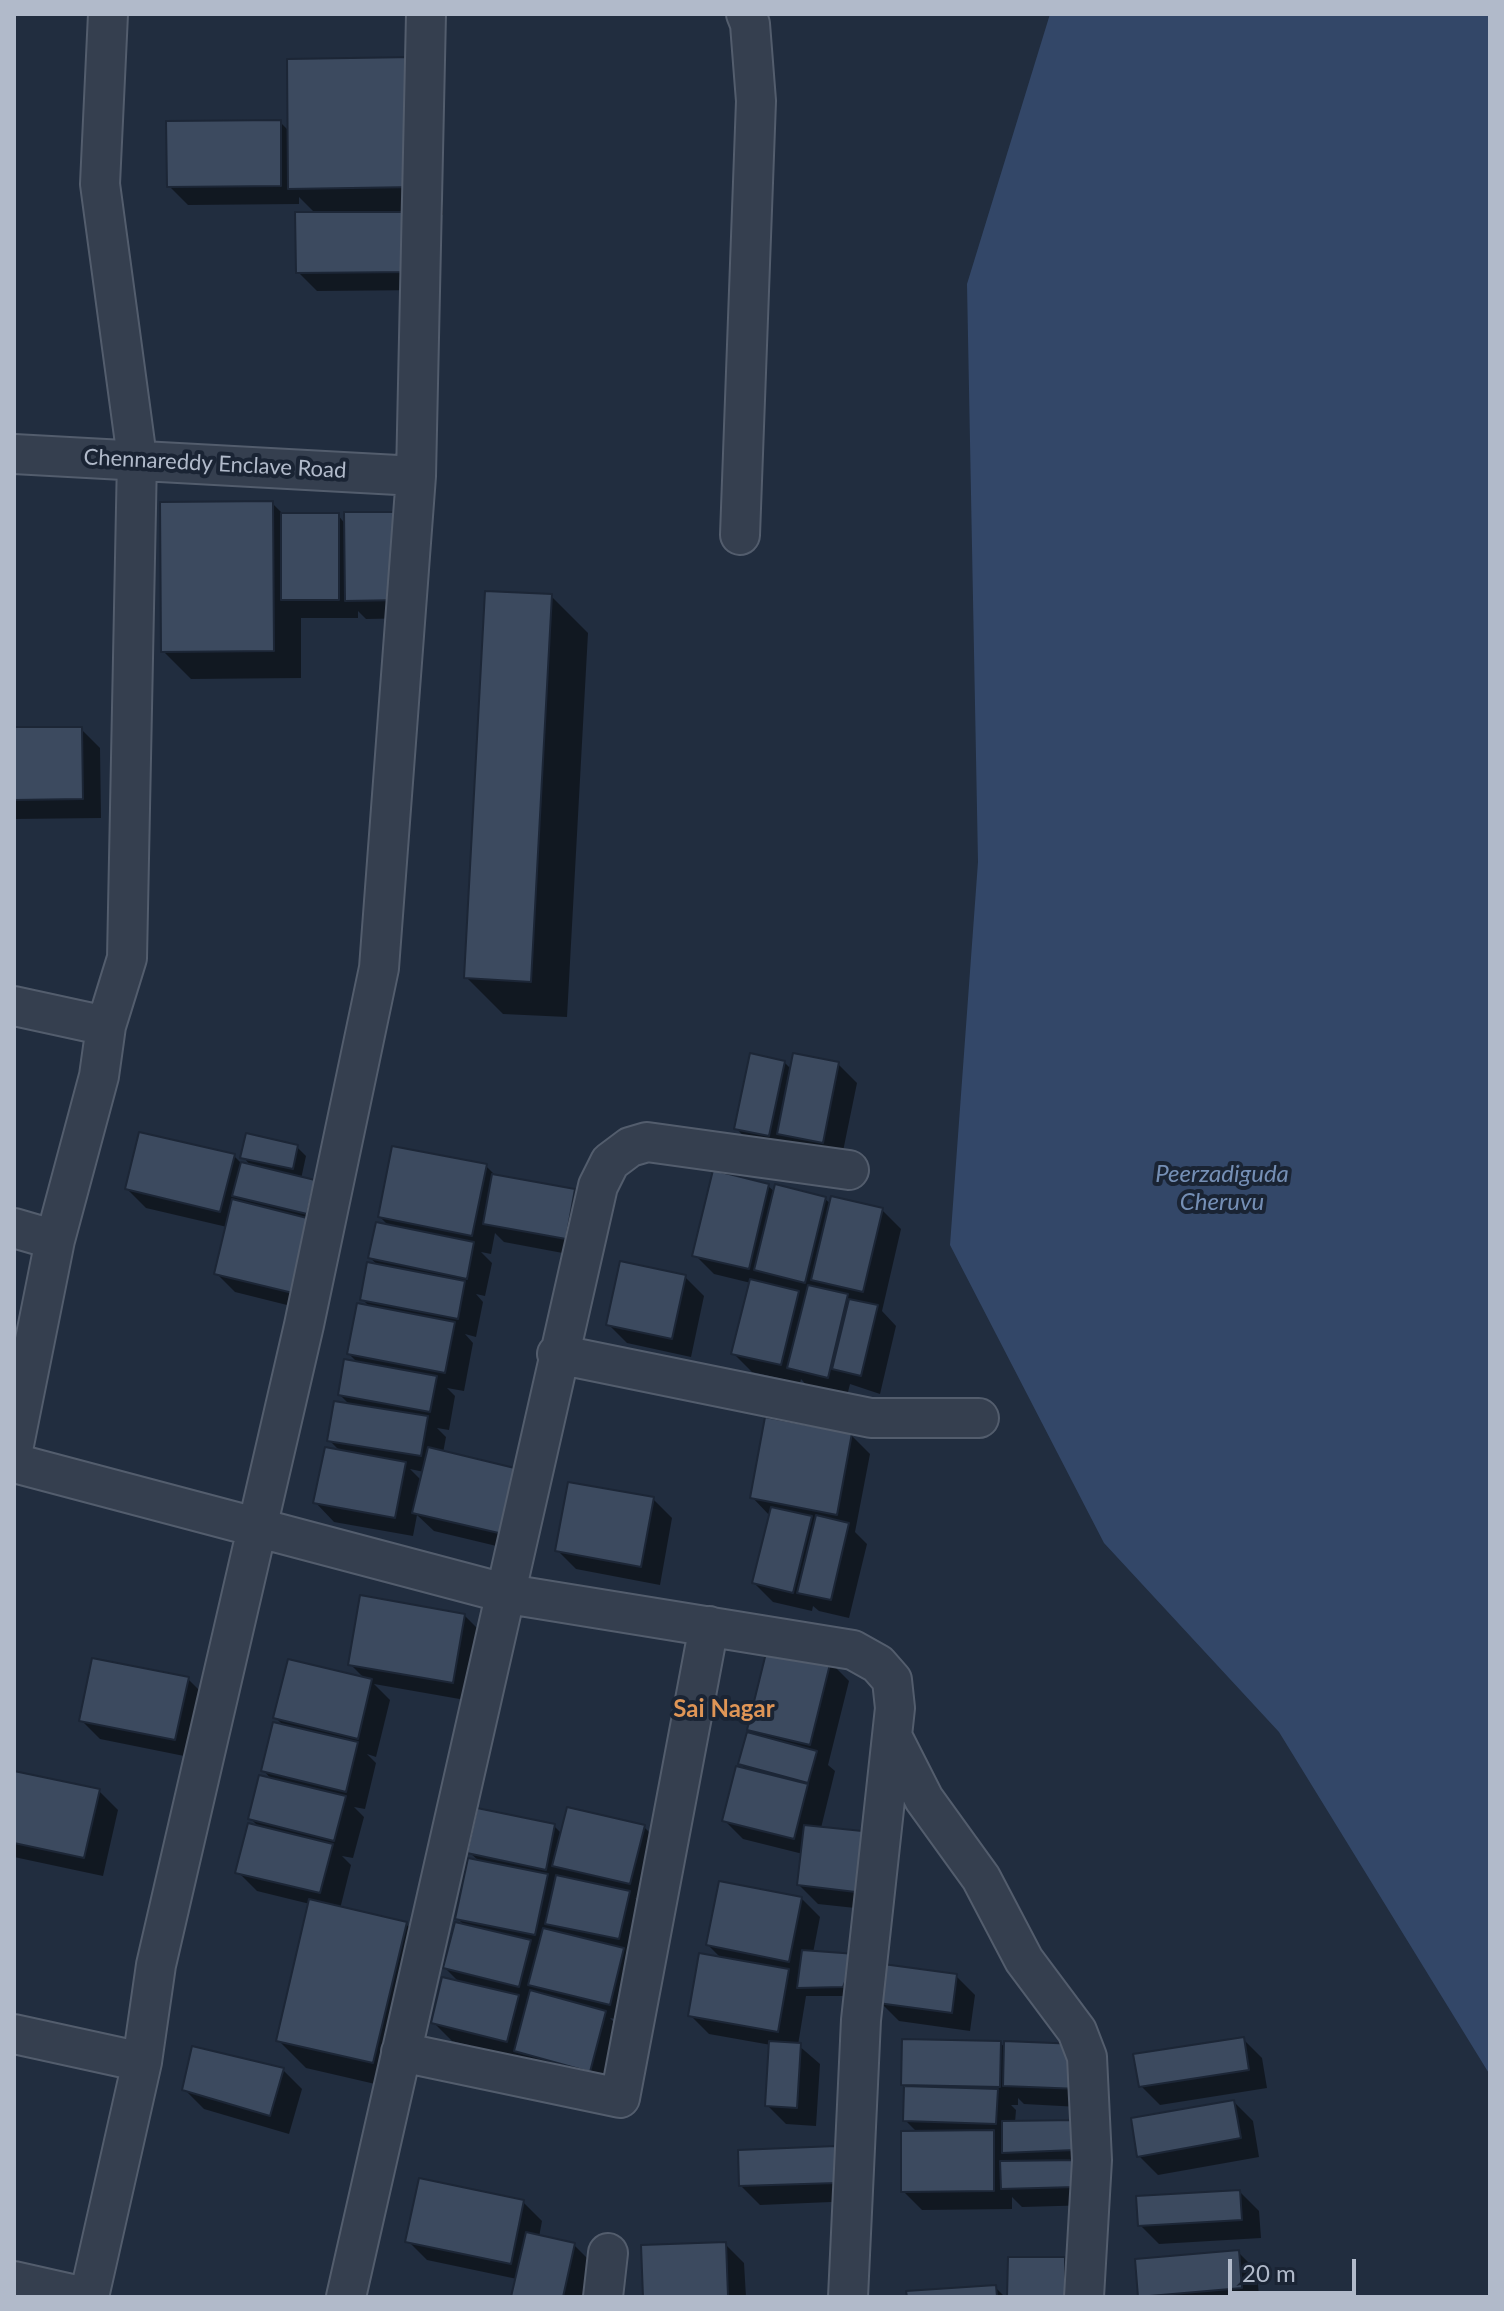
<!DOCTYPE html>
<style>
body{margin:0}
#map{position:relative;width:1504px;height:2311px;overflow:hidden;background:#212d3f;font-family:Lato,sans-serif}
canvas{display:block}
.frame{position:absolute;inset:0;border:16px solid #b1baca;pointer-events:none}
.scale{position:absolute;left:1228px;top:2259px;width:128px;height:36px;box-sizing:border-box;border:4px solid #b1baca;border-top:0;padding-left:10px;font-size:24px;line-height:28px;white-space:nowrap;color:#b1baca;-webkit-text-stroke:6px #1a2434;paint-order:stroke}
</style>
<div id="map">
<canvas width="1504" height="2311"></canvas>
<div class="frame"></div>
<div class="scale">20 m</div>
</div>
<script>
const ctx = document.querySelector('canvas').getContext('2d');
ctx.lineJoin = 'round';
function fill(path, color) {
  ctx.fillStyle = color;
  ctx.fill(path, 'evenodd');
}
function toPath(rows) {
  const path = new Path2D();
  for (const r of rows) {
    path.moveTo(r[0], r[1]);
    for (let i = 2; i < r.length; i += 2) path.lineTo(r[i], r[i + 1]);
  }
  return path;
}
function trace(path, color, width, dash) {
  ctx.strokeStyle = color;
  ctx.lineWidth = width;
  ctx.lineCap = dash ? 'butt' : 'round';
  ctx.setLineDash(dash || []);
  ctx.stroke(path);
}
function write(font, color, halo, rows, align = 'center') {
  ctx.font = font + ' Lato,sans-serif';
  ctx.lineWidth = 8;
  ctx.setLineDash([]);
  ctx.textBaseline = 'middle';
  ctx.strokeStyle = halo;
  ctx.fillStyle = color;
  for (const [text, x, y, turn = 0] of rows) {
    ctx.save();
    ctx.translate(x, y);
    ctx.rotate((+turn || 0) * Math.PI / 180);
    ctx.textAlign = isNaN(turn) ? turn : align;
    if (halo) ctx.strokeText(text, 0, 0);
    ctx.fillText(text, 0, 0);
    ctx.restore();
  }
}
const water = toPath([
 [1050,14,1490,14,1490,2075,1279,1732,1104,1543,950,1245,978,862,967,284]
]);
const shadow = toPath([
 [442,88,443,215,411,215,429,290,317,291,298,272,316,214,299,197,299,204,188,205,169,186,280,122,289,131],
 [272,503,284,515,338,515,420,618,366,619,358,611,358,618,301,618,301,678,191,679,163,651],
 [551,596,588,633,567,1017,503,1014,466,977],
 [14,729,81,729,100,748,101,818,14,819],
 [784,1062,792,1070,838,1064,857,1083,841,1161,755,1148,736,1128],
 [297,1147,306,1156,301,1179,314,1182,333,1201,315,1312,235,1292,216,1273,227,1227,146,1208,127,1189,234,1156,242,1164,252,1167,243,1157],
 [486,1166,497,1177,574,1191,593,1210,584,1257,504,1242,495,1233,491,1254,481,1252,492,1263,485,1296,476,1294,483,1302,476,1337,465,1334,473,1343,464,1391,447,1388,455,1396,449,1430,437,1428,446,1437,443,1453,530,1473,549,1492,534,1555,434,1531,417,1515,413,1536,334,1522,316,1503,341,1452,329,1440,350,1405,340,1395,359,1364,349,1354,370,1307,362,1299,380,1267,370,1258,390,1227,380,1217],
 [410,1469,424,1472,422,1481],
 [768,1186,775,1192,825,1199,831,1204,882,1210,901,1229,882,1311,896,1326,880,1394,850,1384,847,1396,808,1387,801,1379,800,1383,752,1372,733,1353,751,1283,714,1274,695,1255],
 [685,1277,704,1296,691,1357,627,1343,608,1324],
 [851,1435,870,1454,855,1532,867,1544,849,1618,819,1611,813,1606,812,1611,773,1602,754,1583,770,1516,752,1497],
 [653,1499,672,1518,660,1585,576,1569,557,1550],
 [464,1615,483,1634,471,1701,374,1684,390,1700,376,1757,367,1754,376,1763,365,1809,354,1807,364,1817,353,1858,342,1856,351,1865,340,1909,406,1924,434,1952,401,2090,306,2068,278,2040,310,1904,257,1891,238,1872,260,1828,251,1819,273,1781,263,1770,284,1726,275,1717,366,1680,350,1664],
 [830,1662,849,1681,828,1765,835,1771,821,1828,883,1911,818,1904,799,1885,803,1854,743,1839,724,1820,747,1771,740,1763,757,1737,749,1729],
 [188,1679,207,1698,194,1758,100,1739,81,1720],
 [14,1773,99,1791,118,1810,103,1876,14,1857],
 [554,1826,562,1834,644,1827,663,1846,649,1902,635,1898,648,1911,629,2022,610,2018,624,2032,608,2089,525,2060,452,2041,433,2022,461,1984,445,1968,465,1926,457,1918,480,1862,470,1853],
 [801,1898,820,1917,813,1953,856,1956,852,1996,806,1996,798,2045,820,2064,816,2126,786,2124,767,2105,771,2045,709,2034,690,2015,723,1960,708,1945],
 [956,1976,975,1995,970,2031,899,2021,880,2002],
 [1243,2039,1262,2058,1267,2088,1160,2105,1141,2086],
 [904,2041,1000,2043,1006,2048,1006,2043,1098,2108,1024,2104,1018,2098,1018,2105,1011,2105,1016,2110,1015,2123,1077,2122,1094,2205,1022,2207,1012,2197,1012,2209,922,2210,903,2191,918,2133,905,2120],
 [283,2070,302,2089,289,2134,204,2109,185,2090],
 [1234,2102,1253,2121,1259,2157,1158,2175,1139,2156],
 [835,2148,855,2201,760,2205,741,2186],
 [1240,2192,1259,2211,1261,2238,1159,2244,1140,2225],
 [523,2202,542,2221,539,2237,574,2245,593,2264,585,2297,513,2297,517,2279,427,2260,408,2241],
 [725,2244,744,2263,746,2297,645,2297,643,2247],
 [1238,2252,1257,2271,1259,2297,1140,2296],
 [1064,2259,1083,2278,1083,2297,1009,2297],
 [995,2287,1005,2297,909,2297]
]);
const building = toPath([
 [414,57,416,187,288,189,287,59,414,57],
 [281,120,281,186,167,187,166,121,281,120],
 [295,212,411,212,411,272,296,273,295,212],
 [273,501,274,651,161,652,160,502,273,501],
 [344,512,401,512,402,600,345,601,344,512],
 [281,513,339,513,339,600,281,600,281,513],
 [485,591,552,594,531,982,464,978,485,591],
 [14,727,82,727,83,799,14,800,14,727],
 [750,1053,785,1061,769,1136,734,1129,750,1053],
 [793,1053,839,1062,823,1143,777,1134,793,1053],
 [139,1132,235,1154,220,1212,125,1189,139,1132],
 [246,1133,298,1145,293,1169,240,1158,246,1133],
 [392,1146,487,1164,472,1236,378,1217,392,1146],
 [241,1162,315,1180,307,1214,232,1196,241,1162],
 [713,1170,769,1184,749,1269,692,1256,713,1170],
 [492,1174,575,1189,566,1239,483,1224,492,1174],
 [775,1184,826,1197,805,1283,754,1270,775,1184],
 [831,1196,883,1208,863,1292,811,1280,831,1196],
 [232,1199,315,1220,297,1294,214,1274,232,1199],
 [376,1222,474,1242,467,1279,368,1258,376,1222],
 [620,1261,686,1275,672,1339,606,1325,620,1261],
 [367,1262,465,1281,458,1319,360,1300,367,1262],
 [750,1279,799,1291,781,1365,731,1354,750,1279],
 [808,1285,848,1294,828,1378,787,1368,808,1285],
 [849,1299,878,1305,861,1376,832,1369,849,1299],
 [357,1303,455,1322,445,1373,347,1354,357,1303],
 [344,1359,437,1376,430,1412,338,1395,344,1359],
 [334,1401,428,1416,421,1456,327,1441,334,1401],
 [765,1417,852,1433,837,1515,750,1498,765,1417],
 [325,1447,406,1462,395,1518,313,1503,325,1447],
 [428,1447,531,1472,516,1537,412,1513,428,1447],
 [568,1482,654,1497,641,1567,555,1551,568,1482],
 [771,1507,812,1516,793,1593,752,1583,771,1507],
 [816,1515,849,1523,831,1600,797,1593,816,1515],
 [360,1595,465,1614,453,1683,348,1665,360,1595],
 [768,1645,831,1660,810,1745,747,1730,768,1645],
 [92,1658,189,1677,175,1740,79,1721,92,1658],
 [288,1659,372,1679,358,1739,273,1718,288,1659],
 [273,1722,358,1742,346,1792,261,1771,273,1722],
 [747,1732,817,1751,808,1783,738,1764,747,1732],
 [736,1766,808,1784,794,1839,722,1821,736,1766],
 [14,1771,100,1789,84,1858,14,1843,14,1771],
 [259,1775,346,1796,334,1841,248,1819,259,1775],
 [567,1807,645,1825,630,1884,552,1866,567,1807],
 [477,1808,555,1824,546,1870,467,1853,477,1808],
 [248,1823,333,1844,320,1893,235,1873,248,1823],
 [804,1825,872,1832,864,1893,797,1885,804,1825],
 [468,1858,548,1874,535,1935,455,1919,468,1858],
 [556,1875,630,1891,619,1939,545,1924,556,1875],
 [719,1881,802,1897,789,1962,706,1945,719,1881],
 [309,1899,407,1922,373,2063,276,2041,309,1899],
 [455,1922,531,1940,519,1987,443,1968,455,1922],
 [543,1928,624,1948,610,2005,528,1985,543,1928],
 [802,1950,856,1954,843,1987,797,1988,802,1950],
 [699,1953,789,1969,778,2032,688,2016,699,1953],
 [883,1964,957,1974,952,2013,878,2003,883,1964],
 [442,1977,519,1995,507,2042,431,2023,442,1977],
 [530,1990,606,2011,590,2072,514,2051,530,1990],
 [1244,2037,1249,2070,1139,2087,1133,2054,1244,2037],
 [902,2039,1001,2041,1000,2087,901,2085,902,2039],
 [769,2041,801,2043,797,2108,765,2106,769,2041],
 [1004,2041,1078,2044,1080,2089,1003,2086,1004,2041],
 [192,2046,284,2068,270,2116,182,2090,192,2046],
 [904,2086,998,2089,996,2124,903,2121,904,2086],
 [1234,2100,1241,2138,1137,2157,1131,2118,1234,2100],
 [1077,2120,1075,2150,1002,2153,1002,2121,1077,2120],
 [994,2130,994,2191,901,2192,901,2131,994,2130],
 [836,2146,837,2183,739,2186,738,2150,836,2146],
 [1079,2160,1076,2187,1001,2189,1000,2161,1079,2160],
 [419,2178,524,2200,511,2264,405,2242,419,2178],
 [1240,2190,1242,2220,1138,2226,1136,2196,1240,2190],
 [526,2232,575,2243,563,2297,511,2297,526,2232],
 [726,2242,728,2296,643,2297,641,2245,726,2242],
 [1239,2250,1242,2288,1138,2297,1135,2259,1239,2250],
 [1008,2257,1065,2257,1065,2297,1007,2297,1008,2257],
 [996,2285,997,2297,907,2297,906,2291,996,2285]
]);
const minor = toPath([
 [14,454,416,476],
 [740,535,756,101,750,24,746,14],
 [14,1006,106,1026,99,1076,55,1240,14,1445],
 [106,1026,127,958,137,458,100,184,108,14],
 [14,1228,55,1240],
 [557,1354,871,1418,979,1418],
 [14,1463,508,1594,853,1650,878,1664,892,1680,895,1708,861,2020,848,2297],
 [892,1736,924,1799,981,1878,1024,1960,1077,2031,1087,2057,1092,2160,1084,2297],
 [14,2034,142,2062],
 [401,2052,620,2098,709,1626],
 [14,2281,85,2297],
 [89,2297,142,2062,156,1965,304,1325,379,968,416,476,426,14],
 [346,2297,598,1186,610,1162,630,1147,647,1142,849,1170],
 [603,2297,608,2253]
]);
const streetNames = [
 ["Chennareddy Enclave Road",215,464,3]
];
const waterNames = [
 ["Peerzadiguda",1222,1174],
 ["Cheruvu",1222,1202]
];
const neighbourhoodNames = [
 ["Sai Nagar",724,1709]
];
fill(water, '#334768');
fill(shadow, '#0007');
fill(building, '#3c4a5f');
trace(building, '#1c2636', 2);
trace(minor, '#535d6d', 42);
trace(minor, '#353f4f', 38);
write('22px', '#b1baca', '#1a2434', streetNames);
write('italic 24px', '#758fb5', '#1a2434', waterNames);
write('bold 24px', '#df9556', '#1a2434', neighbourhoodNames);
</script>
